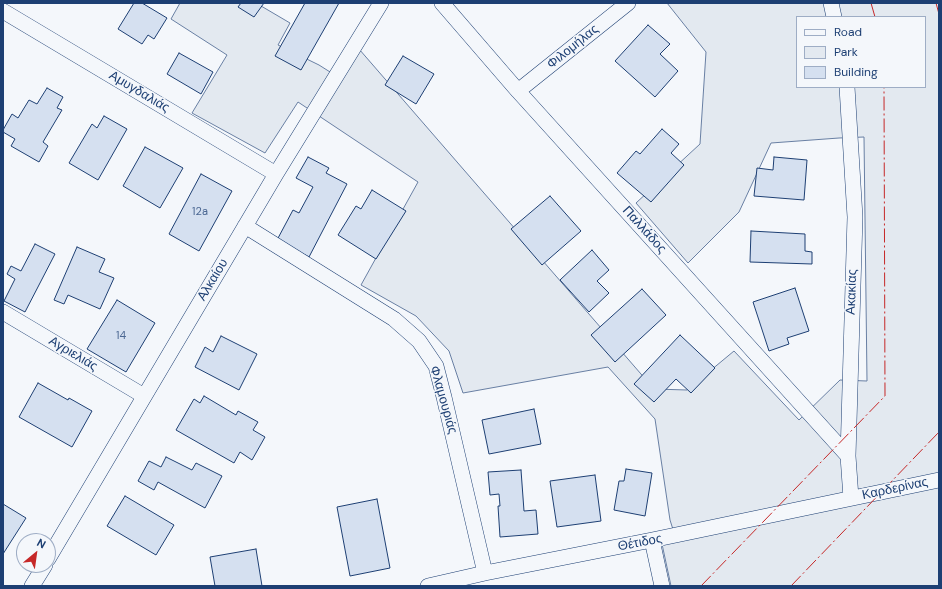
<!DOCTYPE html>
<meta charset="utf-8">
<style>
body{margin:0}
#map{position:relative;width:942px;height:589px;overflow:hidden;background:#f4f7fb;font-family:"DM Sans",sans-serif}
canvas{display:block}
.frame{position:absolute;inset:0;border:4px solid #1d3f73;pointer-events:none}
.legend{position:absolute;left:796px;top:16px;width:130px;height:72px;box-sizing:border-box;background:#f4f7fb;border:1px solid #9eadc5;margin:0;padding:5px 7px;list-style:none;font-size:12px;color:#1d3f73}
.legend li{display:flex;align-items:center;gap:8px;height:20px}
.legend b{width:20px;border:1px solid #9eadc5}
.north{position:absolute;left:16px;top:533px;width:40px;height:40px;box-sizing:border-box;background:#f4f7fb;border:1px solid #9eadc5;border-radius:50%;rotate:29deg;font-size:11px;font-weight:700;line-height:16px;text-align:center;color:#1d3f73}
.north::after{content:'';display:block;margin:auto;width:14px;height:18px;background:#c62828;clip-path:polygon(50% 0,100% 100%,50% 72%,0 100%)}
</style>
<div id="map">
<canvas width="942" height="589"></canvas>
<div class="frame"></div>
<ul class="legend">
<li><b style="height:5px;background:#f4f7fb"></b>Road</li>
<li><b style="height:11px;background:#e3e9f0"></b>Park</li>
<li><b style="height:11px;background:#d5e0f0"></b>Building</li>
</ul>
<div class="north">N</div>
</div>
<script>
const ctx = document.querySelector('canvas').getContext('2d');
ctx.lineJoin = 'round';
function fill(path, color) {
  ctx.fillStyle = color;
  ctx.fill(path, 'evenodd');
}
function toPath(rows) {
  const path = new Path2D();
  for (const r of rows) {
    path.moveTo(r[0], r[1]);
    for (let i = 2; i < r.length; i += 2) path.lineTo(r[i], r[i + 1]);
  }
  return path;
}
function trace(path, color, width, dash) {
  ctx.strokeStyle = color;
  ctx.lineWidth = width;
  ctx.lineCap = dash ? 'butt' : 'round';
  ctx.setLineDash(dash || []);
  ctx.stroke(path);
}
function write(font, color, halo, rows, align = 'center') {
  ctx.font = font + ' "DM Sans",sans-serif';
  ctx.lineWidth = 3;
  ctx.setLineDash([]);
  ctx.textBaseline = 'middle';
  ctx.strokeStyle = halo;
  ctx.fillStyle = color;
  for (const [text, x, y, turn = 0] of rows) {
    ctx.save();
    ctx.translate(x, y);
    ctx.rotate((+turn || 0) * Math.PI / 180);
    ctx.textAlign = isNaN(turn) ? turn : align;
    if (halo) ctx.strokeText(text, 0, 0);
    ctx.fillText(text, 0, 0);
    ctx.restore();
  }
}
const green = toPath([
 [180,3,256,3,290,23,278,45,319,65,338,77,359,49,654,389,687,390,734,351,799,420,840,380,867,381,864,137,839,138,771,143,739,212,688,263,636,203,700,144,706,52,667,3,939,3,939,586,671,586,662,544,676,539,670,520,655,419,608,367,463,393,449,351,416,316,361,285,418,182,298,102,265,153,192,113,227,55,171,19,180,3],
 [797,17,925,17,925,87,797,87,797,17]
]);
const building = toPath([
 [134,3,142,3,167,18,154,39,148,35,142,44,118,29,134,3],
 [241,3,264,3,254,17,238,7,241,3],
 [305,3,339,3,301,70,275,56,305,3],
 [648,25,670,44,660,54,678,71,655,97,615,61,648,25],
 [179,53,213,72,201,94,167,74,179,53],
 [403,56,434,74,416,104,385,85,403,56],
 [47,88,63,97,57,108,62,110,43,142,48,146,39,162,11,146,15,139,3,132,3,130,12,114,18,118,29,100,37,104,47,88],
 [104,116,127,129,98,180,69,163,92,124,97,128,104,116],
 [662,129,679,144,671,153,684,165,651,202,617,173,636,151,640,154,662,129],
 [145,147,183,168,160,208,123,186,145,147],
 [308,157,329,168,326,173,347,184,309,257,277,240,293,210,299,213,313,187,296,178,308,157],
 [774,157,807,160,804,200,754,196,757,168,773,170,774,157],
 [201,174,232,191,199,251,169,234,201,174],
 [372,190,406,211,376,259,338,235,356,206,361,209,372,190],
 [550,196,581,231,542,265,511,229,550,196],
 [751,231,805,234,805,251,812,252,812,264,750,262,751,231],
 [35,244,55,254,25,312,4,301,15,279,7,274,11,266,21,271,35,244],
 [77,247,105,259,99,272,114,278,100,309,68,295,64,304,54,300,77,247],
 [592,250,609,270,597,281,609,293,589,312,560,280,592,250],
 [795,288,809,331,787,338,789,344,769,351,753,302,795,288],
 [642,289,666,315,615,362,591,335,642,289],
 [117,300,155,323,126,372,87,349,117,300],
 [680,335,715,368,691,393,676,379,654,402,634,384,680,335],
 [221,336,257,354,239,390,195,367,205,347,213,352,221,336],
 [38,383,68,400,69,398,92,411,72,447,19,417,38,383],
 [204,396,236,415,238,411,258,422,253,430,265,437,252,460,240,452,234,463,176,430,194,399,200,403,204,396],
 [534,409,541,444,489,454,482,420,534,409],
 [166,457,192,470,196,463,222,476,205,508,158,482,154,490,138,481,149,461,161,467,166,457],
 [626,469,652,473,645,516,614,510,619,481,624,481,626,469],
 [521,470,524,511,536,510,538,534,500,537,498,506,500,506,499,494,490,495,488,472,521,470],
 [595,475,601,521,557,527,550,481,595,475],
 [125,496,174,525,156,555,107,526,125,496],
 [377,499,390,568,350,576,337,507,377,499],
 [3,504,26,518,3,554,3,504],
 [256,549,262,586,215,586,210,557,256,549]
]);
const street = toPath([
 [442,3,518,91,848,456],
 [831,3,834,17],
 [3,11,276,174],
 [847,87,855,217,848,456,851,498],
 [518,91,628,3],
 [245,226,394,319,419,341,436,366,444,397,485,573],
 [3,312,144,396],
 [652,540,662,586],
 [48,559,276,174,381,3],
 [32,586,45,565],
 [428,586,485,573,652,540,939,480]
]);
const power = toPath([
 [871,3,875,17],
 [936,3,939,14],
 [701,586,885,396,884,87],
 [791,586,939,432]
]);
const numberNames = [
 ["12a",200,212],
 ["14",121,336]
];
const streetNames = [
 ["Φιλομήλας",573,47,-39],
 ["Αμυγδαλιάς",139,92,31],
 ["Παλλάδος",644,230,48],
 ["Αλκαίου",213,280,-59],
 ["Ακακίας",852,292,-88],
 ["Αγριελιάς",73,354,31],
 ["Φλαμουριάς",443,400,74],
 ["Καρδερίνας",895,489,-12],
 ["Θέτιδος",640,543,-11]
];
fill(green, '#e3e9f0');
trace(green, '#687fa3', 1);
fill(building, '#d5e0f0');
trace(building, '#1d3f73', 1);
trace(street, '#1d3f73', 16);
trace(street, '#f4f7fb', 15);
trace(power, '#c62828', 1, [14, 3, 2, 3]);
write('11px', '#4b6792', null, numberNames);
write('13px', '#1d3f73', '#f4f7fb', streetNames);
</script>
